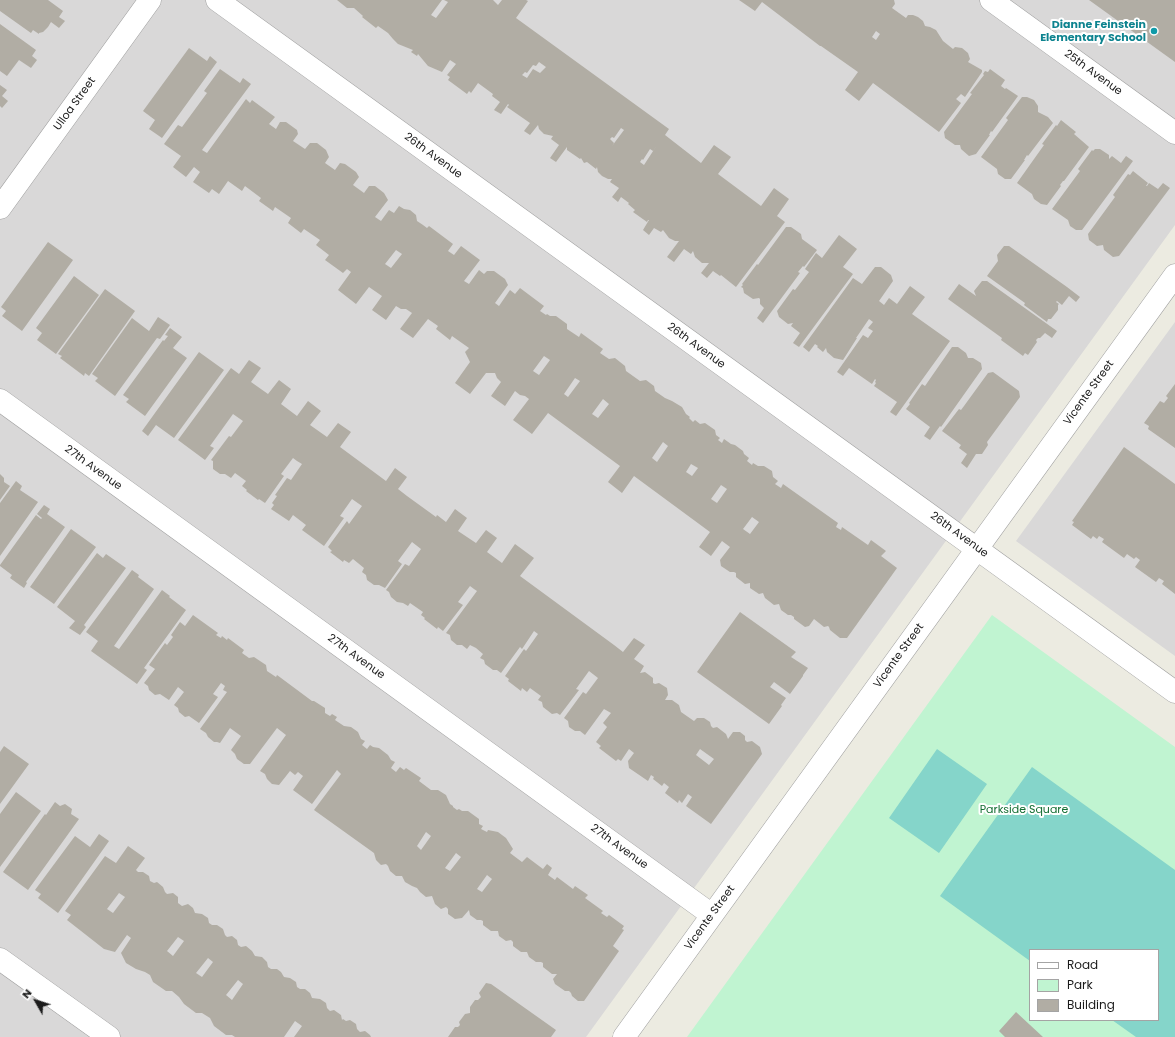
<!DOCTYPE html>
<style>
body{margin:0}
#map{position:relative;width:1175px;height:1037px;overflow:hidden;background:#ecebe1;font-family:Poppins,sans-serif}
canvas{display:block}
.legend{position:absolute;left:1029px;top:949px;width:130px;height:72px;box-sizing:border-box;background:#fff;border:1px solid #a4a4a4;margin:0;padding:5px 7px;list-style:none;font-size:12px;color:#1b1b1b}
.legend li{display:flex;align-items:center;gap:8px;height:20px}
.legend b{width:20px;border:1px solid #a4a4a4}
.north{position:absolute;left:16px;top:981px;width:40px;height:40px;-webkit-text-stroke:3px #fff;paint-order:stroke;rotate:309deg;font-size:11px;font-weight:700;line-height:16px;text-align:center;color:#1b1b1b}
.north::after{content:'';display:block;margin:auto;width:14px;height:18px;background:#1b1b1b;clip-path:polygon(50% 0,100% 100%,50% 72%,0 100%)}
</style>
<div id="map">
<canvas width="1175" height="1037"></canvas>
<ul class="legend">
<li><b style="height:5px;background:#fff"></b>Road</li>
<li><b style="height:11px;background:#c0f4d1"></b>Park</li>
<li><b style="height:11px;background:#b1ada4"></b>Building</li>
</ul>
<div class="north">N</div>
</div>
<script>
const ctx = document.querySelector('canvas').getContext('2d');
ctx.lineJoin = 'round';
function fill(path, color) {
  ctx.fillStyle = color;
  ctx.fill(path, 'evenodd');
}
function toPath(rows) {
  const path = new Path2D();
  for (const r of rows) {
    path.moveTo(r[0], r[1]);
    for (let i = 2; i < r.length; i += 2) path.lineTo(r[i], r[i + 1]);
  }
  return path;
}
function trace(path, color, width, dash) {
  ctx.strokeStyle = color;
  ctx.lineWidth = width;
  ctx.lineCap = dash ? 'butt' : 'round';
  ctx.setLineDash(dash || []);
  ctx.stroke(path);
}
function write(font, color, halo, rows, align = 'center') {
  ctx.font = font + ' Poppins,sans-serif';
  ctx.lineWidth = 4;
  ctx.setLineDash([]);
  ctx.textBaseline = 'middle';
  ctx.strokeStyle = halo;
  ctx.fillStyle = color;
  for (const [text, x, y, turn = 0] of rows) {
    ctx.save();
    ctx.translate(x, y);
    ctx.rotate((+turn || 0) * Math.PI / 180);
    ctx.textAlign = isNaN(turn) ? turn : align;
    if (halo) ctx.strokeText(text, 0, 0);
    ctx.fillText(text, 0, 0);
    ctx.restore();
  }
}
const residential = toPath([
 [0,0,1175,0,1175,225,586,1037,0,1037],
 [1175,322,1175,656,1016,541]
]);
const park = toPath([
 [992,615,1175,747,1175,1037,687,1037],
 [1030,950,1158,950,1158,1020,1030,1020]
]);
const pitch = toPath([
 [937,749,987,784,939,853,889,818],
 [1032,767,1175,870,1175,1037,1136,1037,1112,1020,1158,1020,1158,950,1030,950,1030,961,940,896]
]);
const building = toPath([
 [0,0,48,0,63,11,59,17,65,21,59,28,51,22,48,27,43,32,39,33,39,34,33,30,31,33,0,11],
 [337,0,442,0,431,15,436,18,448,2,444,0,493,0,498,5,502,0,526,0,528,1,516,18,669,129,665,135,701,163,714,145,731,157,718,174,761,206,774,188,789,199,777,216,785,222,736,287,721,275,720,276,713,271,707,278,701,273,709,263,702,263,695,257,693,251,691,254,684,249,674,262,667,257,679,241,675,241,669,238,663,230,661,232,654,228,649,235,643,230,649,220,648,220,647,222,633,212,635,210,628,204,629,203,621,197,618,202,612,197,619,188,610,182,612,179,608,179,602,176,598,172,597,167,596,169,587,162,584,163,581,158,580,159,567,150,567,147,556,162,550,158,559,145,551,139,553,136,544,134,539,129,538,125,530,135,524,131,530,123,507,107,509,105,508,104,501,114,494,110,500,102,492,96,493,94,478,83,471,93,469,91,467,94,448,80,450,77,447,75,456,64,450,60,442,72,428,66,418,54,417,56,411,52,413,50,398,44,393,39,388,33,378,26,376,28,362,17,363,16,354,8,347,8],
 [539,62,546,67,540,73,533,69,527,78,522,75,525,72,527,73,533,65,536,66],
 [621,128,624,130,612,146,614,143,610,139,612,137,614,138],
 [657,145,644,165,640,162,642,159,643,160,650,149,653,151],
 [739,0,894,0,895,4,892,8,906,18,908,15,913,15,918,17,923,21,925,26,930,27,936,30,943,41,953,49,955,47,962,48,968,53,970,59,968,62,982,70,982,72,965,97,961,94,956,99,961,103,939,132,873,83,859,101,845,90,858,72,821,46,820,46,762,2,755,11],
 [876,31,880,34,876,40,872,37],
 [1089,0,1175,0,1175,62],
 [0,24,36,50,32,56,37,60,31,68,19,60,7,76,0,71],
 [189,48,207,61,210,56,217,62,162,138,149,129,155,120,143,111],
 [220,69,240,83,243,78,251,84,202,150,207,153,246,99,250,103,252,100,275,117,269,124,276,129,280,122,286,122,297,130,298,134,293,141,305,149,310,143,317,143,326,150,329,157,325,163,335,170,340,163,345,164,356,172,359,177,353,185,364,193,369,186,375,186,384,193,388,200,375,217,381,221,389,210,394,213,399,206,404,209,410,210,416,215,417,221,423,225,427,228,429,226,453,244,448,251,454,255,461,246,480,260,464,281,469,284,479,270,484,274,487,271,494,271,505,279,508,285,495,303,499,306,510,290,515,294,520,288,544,306,540,311,546,315,547,314,550,316,556,316,567,324,567,329,579,337,581,333,603,349,600,353,609,359,615,358,625,366,626,371,640,381,646,380,654,386,655,391,665,398,672,401,682,407,686,414,690,417,689,418,693,422,695,420,700,424,705,423,715,430,716,435,720,438,718,440,722,443,724,439,731,444,735,445,743,451,744,454,749,458,747,461,752,465,753,463,758,466,764,466,772,471,773,477,778,481,775,484,781,488,783,484,838,523,836,527,841,530,842,527,868,545,871,540,886,551,881,556,897,568,847,638,840,638,830,630,829,627,828,626,824,627,814,619,809,626,805,627,794,619,794,617,791,615,788,615,781,610,779,604,774,605,765,598,763,593,759,594,750,588,750,583,745,584,736,577,736,573,734,572,730,572,721,566,720,560,730,547,722,541,711,556,699,547,710,532,634,476,622,493,608,482,620,466,548,413,532,434,513,420,529,399,525,396,520,395,515,391,505,406,491,396,501,382,497,378,495,373,486,373,470,394,455,383,470,362,465,352,469,348,452,336,450,340,436,329,438,326,428,319,413,338,400,329,412,313,406,309,401,309,396,306,386,320,372,310,382,296,369,287,356,304,338,290,351,272,347,269,343,273,325,260,329,255,316,245,320,240,304,229,301,233,288,223,291,218,275,207,273,211,259,201,261,198,245,186,242,191,228,181,219,194,212,189,209,193,193,182,200,172,194,167,186,177,173,167,181,156,164,144,178,125,182,127,207,93,204,91],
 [396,250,402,254,391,268,385,264],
 [544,356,550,360,539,375,533,371],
 [575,378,580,381,568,397,564,394],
 [603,399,609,404,598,418,592,414],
 [663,442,668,446,657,462,652,458],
 [691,464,698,468,692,476,686,472],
 [721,485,727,489,717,503,711,499],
 [752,517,759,522,750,534,743,529],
 [990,69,1005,80,1001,86,1005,89,1006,88,1018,96,992,132,991,131,989,135,990,135,976,154,969,156,961,149,960,145,955,145,945,138,944,132,972,94,970,93,984,75,983,74,985,71,988,72],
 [0,85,7,90,2,96,8,101,2,108,0,106],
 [1022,97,1027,97,1034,100,1038,106,1038,112,1048,117,1053,123,1028,156,1027,155,1024,160,1025,160,1011,179,1005,179,998,174,997,169,981,157,1008,120,1006,118],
 [1061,120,1076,132,1074,134,1089,147,1064,181,1063,181,1060,185,1061,186,1047,205,1041,204,1034,199,1032,194,1017,183,1044,145,1042,144,1056,125,1057,126],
 [1095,149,1100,149,1109,155,1109,159,1112,156,1121,163,1126,156,1133,161,1082,230,1076,230,1070,226,1068,220,1052,209,1080,171,1078,169,1092,150,1093,151],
 [1133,171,1148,183,1146,186,1147,186,1149,183,1158,189,1163,183,1170,188,1119,256,1113,257,1104,250,1103,245,1097,246,1089,240,1088,234,1115,197,1113,195,1128,174,1130,175],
 [786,227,791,227,801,234,802,239,817,250,804,267,803,266,798,272,800,273,763,323,757,318,764,308,760,304,760,299,759,298,753,299,744,293,743,288,741,287,743,285,742,284,757,264,758,265],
 [839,235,857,249,843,267,853,274,799,347,793,343,800,333,791,326,793,323,788,324,779,317,777,311,793,289,795,290,809,272,805,269,816,253,822,258],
 [48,242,73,260,22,331,2,316,6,311,1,307],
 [1004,246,1009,246,1067,287,1080,297,1076,302,1069,296,1062,305,1057,301,1056,302,1059,304,1058,305,1058,310,1051,319,1048,319,1047,322,1024,305,1025,303,987,276,998,261,997,255],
 [875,267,881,267,891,275,893,281,879,301,884,305,889,298,897,304,910,286,925,297,912,314,950,341,896,416,890,412,897,402,874,386,876,383,875,382,876,380,875,379,872,384,849,368,843,376,837,372,863,335,868,338,873,331,868,328,873,322,869,319,856,338,857,338,843,360,834,358,827,352,826,348,823,352,817,347,818,346,815,344,809,352,803,347,853,278,862,284],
 [74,276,99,295,56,354,37,340,42,333,36,328],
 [982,281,987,281,1057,331,1052,338,1045,333,1040,338,1038,338,1036,340,1037,342,1028,355,1025,353,1023,356,1001,340,1002,338,948,299,959,284,976,296,974,291],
 [105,289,135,311,89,376,85,373,84,376,60,358,62,356,58,354],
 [158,317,170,325,160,339,157,338,115,396,95,381,98,378,92,374,132,318,149,331],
 [170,328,182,337,173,348,187,358,145,416,126,402,129,399,123,395,163,340,164,341,168,336,165,335],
 [952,347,958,347,966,353,968,358,973,358,981,363,982,369,941,427,940,426,930,440,924,436,930,427,906,409,910,404,909,403,922,384,925,386],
 [199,352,224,370,174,438,156,425,148,436,142,431],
 [249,360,261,368,251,382,268,394,279,380,291,389,281,404,297,416,308,401,321,411,310,425,327,437,338,423,351,432,340,447,386,481,395,468,407,477,398,489,407,496,436,517,437,515,446,522,455,509,467,518,458,531,476,543,486,530,497,538,487,552,502,563,515,544,534,558,520,576,614,645,623,652,634,638,645,645,634,659,644,666,640,673,645,672,653,678,653,683,655,684,659,683,667,688,668,695,665,700,672,700,679,705,681,712,694,721,697,718,704,718,710,722,711,726,713,728,717,727,726,734,728,739,733,732,740,732,745,736,745,740,747,742,752,741,760,747,762,754,711,824,686,806,692,797,688,794,682,803,679,800,678,803,665,793,669,787,664,783,662,786,653,779,654,777,651,775,648,781,629,768,628,761,634,753,629,749,621,761,618,759,616,761,599,748,601,746,596,742,607,727,603,723,611,713,604,709,585,735,580,731,575,731,569,727,568,721,564,718,583,692,586,694,598,678,589,671,576,689,579,690,560,715,557,713,552,714,543,707,542,702,538,700,541,696,530,688,527,692,522,688,521,691,508,681,509,679,505,676,524,649,526,651,538,634,534,631,522,649,520,647,501,673,497,670,493,670,485,664,484,660,480,658,483,654,476,648,470,645,467,649,462,645,457,645,451,640,450,635,446,633,477,591,474,589,470,586,458,602,463,605,443,631,438,627,437,629,424,619,425,618,421,615,423,612,410,603,408,606,403,603,397,602,391,597,389,592,386,590,405,564,409,566,421,549,412,542,398,561,402,564,385,588,379,585,374,585,367,580,366,575,362,572,364,568,353,559,349,563,344,560,343,562,330,552,332,551,328,547,347,521,349,524,362,506,352,499,340,516,344,518,324,546,302,530,306,525,293,515,289,521,271,509,274,505,272,503,277,496,275,495,287,478,291,480,302,464,297,461,293,458,281,474,284,476,265,503,259,499,258,500,246,491,247,490,242,486,246,481,235,473,231,478,225,474,220,474,213,469,213,461,211,460,229,436,231,437,243,421,233,414,210,446,214,448,205,460,178,440,231,368,239,374],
 [700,749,714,759,709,765,696,755],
 [993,372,1019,391,1020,397,987,442,988,445,982,454,976,454,967,468,961,463,967,454,959,448,961,445,942,431,959,409,961,410,964,406,988,373],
 [1175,384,1175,448,1148,429,1149,426,1144,423,1160,401,1164,403,1168,398,1166,396],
 [1124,447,1175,484,1175,594,1162,584,1164,581,1159,578,1156,582,1135,567,1140,560,1136,557,1134,559,1127,554,1124,558,1102,542,1104,539,1099,536,1097,539,1093,536,1091,539,1072,525,1074,522,1072,521],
 [0,474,4,478,4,482,10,486,0,500],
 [16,481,22,486,20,490,38,502,0,556,0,503],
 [44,505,50,509,47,514,65,527,26,582,27,583,24,588,10,578,12,575,0,566,0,565,36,515,41,519,42,518,37,514],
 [71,529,96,547,54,604,30,587],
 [97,553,103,558,106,554,126,568,84,625,86,627,80,635,69,628,75,621,57,607],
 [132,570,139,575,138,577,154,589,114,646,119,649,162,590,170,596,169,597,186,610,144,668,147,670,137,684,91,651,98,641,86,632],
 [740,612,796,652,791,657,808,668,803,675,803,676,790,694,774,682,770,687,786,698,781,705,782,706,769,724,697,672],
 [193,615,218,633,216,635,221,638,222,636,227,640,228,638,244,650,242,653,249,658,254,657,266,665,267,671,276,677,277,675,312,701,314,701,325,708,325,713,330,716,332,714,337,717,335,720,344,726,351,727,358,732,361,739,365,741,362,745,367,749,370,745,373,747,379,748,388,755,391,760,395,762,391,768,396,772,400,767,404,770,406,768,421,778,419,781,431,790,438,790,446,795,450,804,453,806,453,807,457,810,459,809,462,811,468,811,479,819,479,824,483,826,481,829,487,832,488,830,498,832,506,838,513,849,510,853,522,862,527,857,543,869,547,864,552,868,548,875,555,880,557,877,573,889,575,886,588,895,585,898,603,911,601,913,607,917,609,915,624,926,622,929,624,930,613,946,619,951,584,1001,578,1001,572,996,571,993,569,991,565,991,555,984,553,979,557,974,552,974,543,967,543,963,541,962,536,962,529,957,527,952,521,952,513,946,513,942,511,940,506,941,499,936,498,931,491,931,483,925,483,921,481,920,477,920,470,915,469,910,462,918,455,919,448,914,448,909,446,907,441,909,435,904,432,896,426,897,420,892,417,888,412,886,405,882,402,876,396,876,390,871,388,866,386,864,381,865,376,860,374,853,314,810,341,774,337,770,312,804,293,790,303,776,298,772,295,775,290,771,279,785,272,784,267,779,265,774,260,771,286,735,277,728,250,764,244,764,237,759,235,754,231,750,241,736,230,728,220,743,217,742,214,742,208,737,206,733,200,729,227,692,223,690,225,686,221,683,213,694,218,697,199,723,189,716,185,717,179,712,178,708,174,705,184,692,178,687,169,700,160,694,155,695,149,690,148,686,144,683,155,669,149,665,165,643,167,645,173,637,171,635,180,622,185,626],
 [426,832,431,836,421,850,417,846],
 [456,853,461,857,450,871,445,868],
 [487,875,492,879,482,892,477,889],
 [4,746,29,764,0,804,0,752],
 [16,792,41,811,0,867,0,814],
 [55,802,60,806,65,804,72,809,71,814,79,819,28,890,3,872,45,814,46,815],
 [99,834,109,841,58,913,38,898,41,894,35,890,75,836,90,847],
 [128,846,145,858,136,870,138,872,143,872,149,876,150,881,154,883,157,882,163,887,165,892,167,894,173,893,178,897,178,903,182,906,188,904,193,908,195,913,202,914,208,918,209,923,212,925,217,925,223,929,225,935,227,937,232,936,237,940,238,945,241,947,246,946,252,951,255,956,262,957,267,962,268,967,271,969,277,969,281,972,284,977,290,978,296,982,297,987,300,989,305,989,310,993,312,998,320,999,326,1003,327,1008,330,1011,334,1010,341,1015,342,1020,343,1019,346,1021,350,1020,356,1024,357,1029,360,1032,365,1031,370,1035,371,1037,294,1037,302,1026,295,1021,284,1037,235,1037,232,1035,226,1035,214,1026,210,1018,202,1013,196,1013,184,1004,179,997,172,991,166,991,153,982,150,975,145,972,136,969,126,963,121,953,131,938,127,935,115,952,104,949,67,920,71,915,65,911,105,856,116,863],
 [119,893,125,897,113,913,107,909],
 [178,937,184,941,173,956,167,951],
 [208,958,213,962,202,977,196,973],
 [238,980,243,984,232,1000,226,995],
 [486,983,491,984,556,1030,551,1037,448,1037,455,1027,458,1027,460,1025,459,1022,465,1014,470,1013,470,1007,475,1000,478,1000,481,997,479,993],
 [1016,1012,1043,1037,1005,1037,999,1031]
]);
const minor = toPath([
 [217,0,1175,692],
 [991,0,1175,133],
 [0,208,150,0],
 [0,400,712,915],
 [0,959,109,1037],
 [624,1037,1175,275]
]);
const markers = [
 [1154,31,4,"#0f9aa8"]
];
const cultureNames = [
 ["Dianne Feinstein",1146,25],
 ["Elementary School",1146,38]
];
const streetNames = [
 ["25th Avenue",1093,73,36],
 ["Ulloa Street",75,104,-54],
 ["26th Avenue",433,156,36],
 ["26th Avenue",696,346,36],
 ["Vicente Street",1089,393,-54],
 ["27th Avenue",93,468,36],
 ["26th Avenue",959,535,36],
 ["Vicente Street",899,656,-54],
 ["27th Avenue",356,657,36],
 ["27th Avenue",619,847,36],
 ["Vicente Street",710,918,-54]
];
const parkNames = [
 ["Parkside Square",1024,810]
];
fill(residential, '#d9d8d8');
fill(park, '#c0f4d1');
fill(pitch, '#85d5ca');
fill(building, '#b1ada4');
trace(minor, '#9f9f9f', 23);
trace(minor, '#fff', 22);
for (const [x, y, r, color] of markers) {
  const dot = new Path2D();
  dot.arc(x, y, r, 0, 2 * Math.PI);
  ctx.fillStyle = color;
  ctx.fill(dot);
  trace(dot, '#fff', 1.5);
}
write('bold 11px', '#0d838f', '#fff', cultureNames, 'right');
write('11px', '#1b1b1b', '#fff', streetNames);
write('11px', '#146e32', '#fff', parkNames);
</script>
